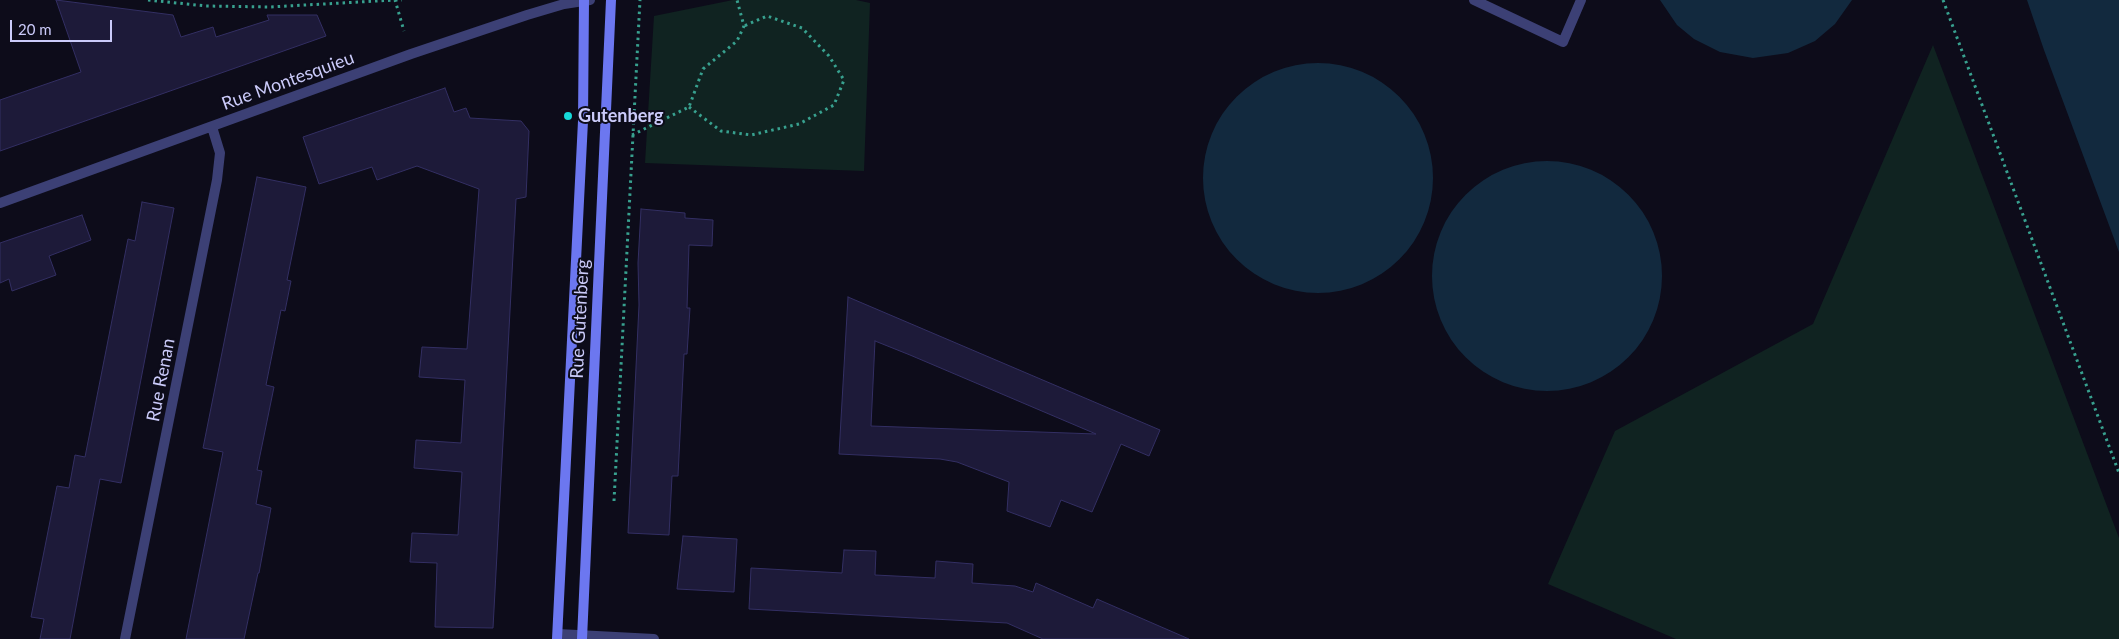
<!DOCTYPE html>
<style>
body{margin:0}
#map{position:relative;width:2119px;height:639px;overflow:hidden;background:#0d0c1a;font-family:Lato,sans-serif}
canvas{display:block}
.scale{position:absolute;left:10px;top:20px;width:102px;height:22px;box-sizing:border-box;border:2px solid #cbcbfa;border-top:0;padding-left:6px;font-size:15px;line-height:18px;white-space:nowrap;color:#cbcbfa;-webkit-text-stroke:4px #0d0c1a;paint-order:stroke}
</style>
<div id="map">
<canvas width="2119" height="639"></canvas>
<div class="scale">20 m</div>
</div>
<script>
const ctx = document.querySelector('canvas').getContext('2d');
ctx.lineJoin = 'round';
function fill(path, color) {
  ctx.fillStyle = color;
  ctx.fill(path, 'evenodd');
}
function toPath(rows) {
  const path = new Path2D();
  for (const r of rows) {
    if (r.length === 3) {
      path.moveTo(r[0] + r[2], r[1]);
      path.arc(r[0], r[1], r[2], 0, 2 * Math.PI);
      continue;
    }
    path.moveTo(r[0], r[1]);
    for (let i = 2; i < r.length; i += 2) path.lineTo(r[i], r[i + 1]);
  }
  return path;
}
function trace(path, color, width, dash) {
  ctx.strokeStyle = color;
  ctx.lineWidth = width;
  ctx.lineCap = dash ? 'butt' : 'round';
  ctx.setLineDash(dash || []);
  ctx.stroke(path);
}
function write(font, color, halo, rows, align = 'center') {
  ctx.font = font + ' Lato,sans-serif';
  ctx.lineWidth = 4;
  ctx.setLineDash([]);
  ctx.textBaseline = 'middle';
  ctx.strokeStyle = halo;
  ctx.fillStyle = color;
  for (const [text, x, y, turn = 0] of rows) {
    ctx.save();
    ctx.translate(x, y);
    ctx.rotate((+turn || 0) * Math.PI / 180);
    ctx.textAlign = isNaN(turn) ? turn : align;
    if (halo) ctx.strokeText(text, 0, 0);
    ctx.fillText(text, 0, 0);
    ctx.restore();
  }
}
const green = toPath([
 [733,0,856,0,870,3,864,171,645,163,654,16],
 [1933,45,2119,538,2119,639,1676,639,1548,584,1615,431,1813,324]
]);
const water = toPath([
 [1660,0,1852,0,1835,24,1815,41,1788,53,1753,58,1720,52,1694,39,1677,25],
 [2027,0,2119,0,2119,252,2044,50],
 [1318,178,115],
 [1547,276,115]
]);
const building = toPath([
 [56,0,173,15,181,37,213,27,216,37,269,20,267,15,317,15,326,36,0,151,0,100,81,72,56,0],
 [445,88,454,112,466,108,470,118,521,121,529,131,526,197,516,199,493,628,435,627,437,563,410,562,412,533,458,535,462,472,414,468,416,440,461,443,465,380,419,377,422,347,467,349,479,189,417,166,377,180,372,167,319,184,303,137,445,88],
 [257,177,306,187,287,280,291,281,285,311,281,310,266,385,274,387,257,470,262,471,256,504,271,508,259,573,258,573,244,639,186,639,223,452,203,448,257,177],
 [142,202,174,208,121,483,100,479,70,639,40,639,44,619,31,617,57,486,69,488,75,455,85,457,128,239,135,241,142,202],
 [641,209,685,213,685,218,713,220,712,246,689,245,687,308,690,308,687,354,684,354,678,476,672,476,669,535,628,533,639,305,638,263,641,209],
 [82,215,91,240,49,256,56,275,12,291,9,279,0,283,0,243,82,215],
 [848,297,1160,430,1149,456,1121,444,1092,512,1061,500,1050,527,1007,511,1009,482,957,462,940,459,839,454,848,297],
 [875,341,910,355,1096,434,871,426,875,341],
 [683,536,737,539,734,592,677,589,683,536],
 [844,550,876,551,875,575,935,578,936,561,973,564,972,583,1015,586,1033,592,1036,583,1093,608,1097,599,1189,639,1043,639,1007,623,749,609,751,568,842,573,844,550]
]);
const path = toPath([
 [148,0,206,6,270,7,395,0,404,31],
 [395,0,402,0],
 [1943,0,2119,473],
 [689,107,721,131,751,135,799,124,834,105,844,80,829,56,802,28,767,16,744,26],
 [632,135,689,107,703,69,737,41,744,26,737,0],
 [614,501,640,0]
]);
const lane = toPath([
 [1474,0,1563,42,1581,0]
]);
const street = toPath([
 [0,203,411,54,527,15,564,4,590,0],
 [558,634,654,639],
 [125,639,217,180,220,153,212,127]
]);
const secondary = toPath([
 [557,639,583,121,584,0],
 [582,639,611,0]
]);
const markers = [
 [568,116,5,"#16dad9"]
];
const streetNames = [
 ["Rue Montesquieu",288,81,-20],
 ["Rue Gutenberg",580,319,-87],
 ["Rue Renan",161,380,-79]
];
const poiNames = [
 ["Gutenberg",578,116]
];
fill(green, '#102321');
fill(water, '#12293e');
fill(building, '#1d1a39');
trace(building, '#332f63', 1);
trace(path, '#38a18f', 3, [2.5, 4]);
trace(lane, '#3c4075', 10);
trace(street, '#3c4075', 10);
trace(secondary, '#6c77f0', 10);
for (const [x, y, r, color] of markers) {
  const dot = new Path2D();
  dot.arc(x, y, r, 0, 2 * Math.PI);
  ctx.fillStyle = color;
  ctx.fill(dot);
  trace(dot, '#0d0c1a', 2);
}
write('18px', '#cbcbfa', '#0d0c1a', streetNames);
write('bold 18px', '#cbcbfa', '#0d0c1a', poiNames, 'left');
</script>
